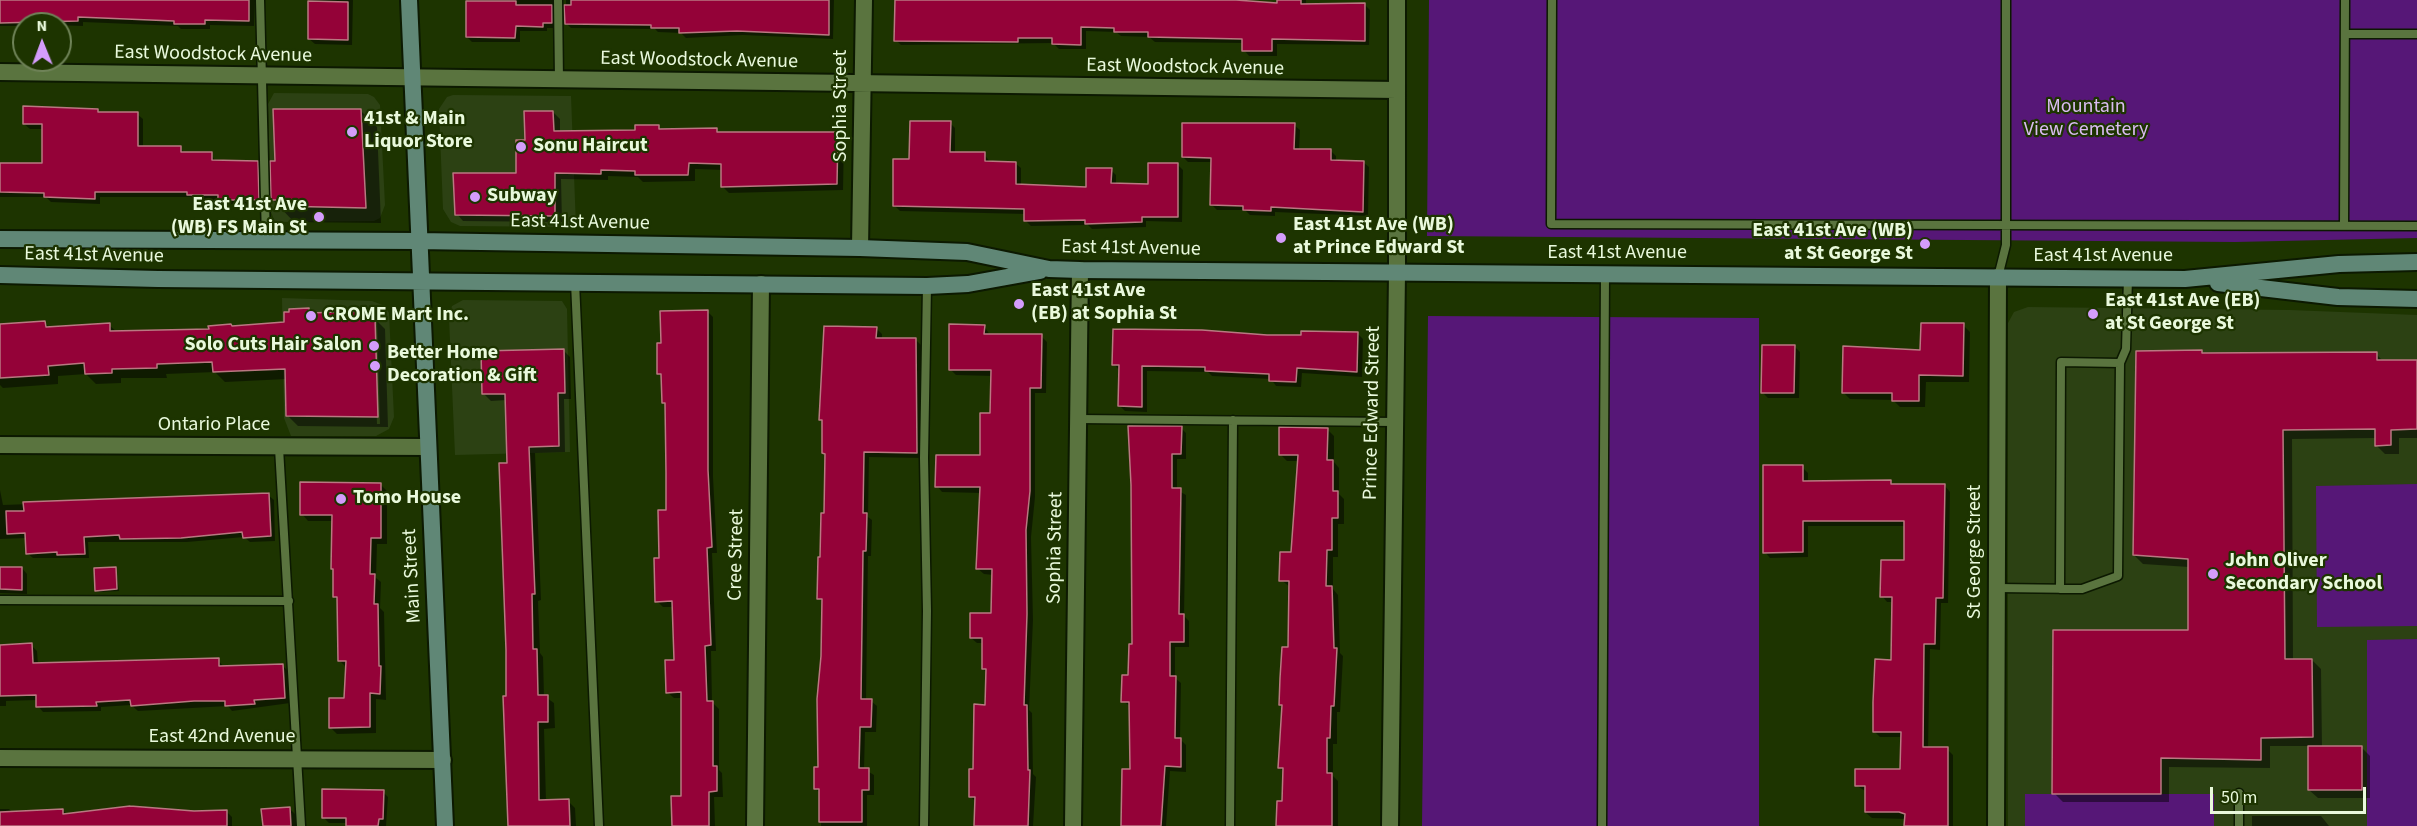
<!DOCTYPE html>
<style>
body{margin:0}
#map{position:relative;width:2417px;height:826px;overflow:hidden;background:#1d3400;font-family:"Source Sans 3",sans-serif}
canvas{display:block}
.north{position:absolute;left:12px;top:12px;width:60px;height:60px;box-sizing:border-box;background:#1d3400;border:2px solid #6f8358;border-radius:50%;rotate:359deg;font-size:16px;font-weight:700;line-height:24px;text-align:center;color:#e9f9dc}
.north::after{content:'';display:block;margin:auto;width:21px;height:27px;background:#d49cfb;clip-path:polygon(50% 0,100% 100%,50% 72%,0 100%)}
.scale{position:absolute;left:2210px;top:787px;width:156px;height:27px;box-sizing:border-box;border:3px solid #e9f9dc;border-top:0;padding-left:8px;font-size:18px;line-height:21px;white-space:nowrap;color:#e9f9dc;-webkit-text-stroke:4px #1d3400;paint-order:stroke}
</style>
<div id="map">
<canvas width="2417" height="826"></canvas>
<div class="north">N</div>
<div class="scale">50 m</div>
</div>
<script>
const ctx = document.querySelector('canvas').getContext('2d');
ctx.lineJoin = 'round';
function fill(path, color) {
  ctx.fillStyle = color;
  ctx.fill(path, 'evenodd');
}
function toPath(rows) {
  const path = new Path2D();
  for (const r of rows) {
    path.moveTo(r[0], r[1]);
    for (let i = 2; i < r.length; i += 2) path.lineTo(r[i], r[i + 1]);
  }
  return path;
}
function trace(path, color, width, dash) {
  ctx.strokeStyle = color;
  ctx.lineWidth = width;
  ctx.lineCap = dash ? 'butt' : 'round';
  ctx.setLineDash(dash || []);
  ctx.stroke(path);
}
function write(font, color, halo, rows, align = 'center') {
  ctx.font = font + ' "Source Sans 3",sans-serif';
  ctx.lineWidth = 4.5;
  ctx.setLineDash([]);
  ctx.textBaseline = 'middle';
  ctx.strokeStyle = halo;
  ctx.fillStyle = color;
  for (const [text, x, y, turn = 0] of rows) {
    ctx.save();
    ctx.translate(x, y);
    ctx.rotate((+turn || 0) * Math.PI / 180);
    ctx.textAlign = isNaN(turn) ? turn : align;
    if (halo) ctx.strokeText(text, 0, 0);
    ctx.fillText(text, 0, 0);
    ctx.restore();
  }
}
const built = toPath([
 [274,93,368,94,374,97,380,105,385,205,380,218,374,221,275,222,271,212,268,104],
 [453,95,571,96,576,227,460,226,451,222,443,209,439,109,447,97],
 [282,298,372,301,385,306,389,313,394,417,389,429,376,436,291,436,284,418],
 [463,300,562,301,567,309,570,452,455,455,449,318,452,306],
 [2028,307,2290,310,2417,315,2417,826,2008,826,2008,323,2014,312]
]);
const green = toPath([
 [1429,0,2417,0,2417,238,2235,242,1427,236],
 [1428,316,1759,318,1759,826,1422,826],
 [2417,484,2417,626,2317,627,2316,486],
 [2417,639,2417,826,2367,826,2367,640],
 [2025,794,2214,794,2214,826,2025,826]
]);
const shadow = toPath([
 [0,0,255,0,254,26,210,25,210,29,181,29,178,26,83,22,83,26,24,24,24,26,0,26],
 [309,0,356,0,353,0,352,45,315,44,309,39],
 [468,0,562,0,556,28,547,28,547,31,520,31,520,42,472,42,467,37],
 [566,0,834,0,833,39,743,35,686,38,681,33,658,32,655,29,571,28,566,23],
 [896,0,1241,0,1241,4,1278,4,1281,0,1306,0,1306,5,1365,5,1370,10,1369,45,1277,44,1277,56,1249,56,1244,50,1244,43,1155,42,1149,37,1121,36,1116,32,1086,31,1086,49,1059,49,1053,43,901,45,896,40],
 [97,110,101,114,137,114,143,119,143,147,180,148,185,153,211,154,216,162,257,162,262,168,263,205,225,204,220,200,194,200,191,197,100,197,100,204,51,202,46,197,0,197,0,164,43,165,44,129,30,129,24,124],
 [361,111,377,127,381,223,294,222,273,200,277,163],
 [553,112,560,119,560,132,637,131,658,127,662,130,716,130,720,134,837,133,844,140,843,190,729,193,722,186,723,170,695,169,695,181,643,182,638,177,608,176,608,180,561,179,562,222,463,221,457,214,517,175,526,141],
 [950,123,955,128,955,153,984,154,990,162,1015,163,1021,168,1021,185,1087,188,1111,170,1116,175,1116,185,1149,185,1178,165,1183,170,1182,222,1146,221,1146,227,1092,229,1088,225,1031,226,1026,221,1026,214,900,211,894,205,911,160],
 [1294,125,1300,130,1299,150,1331,151,1336,156,1336,162,1363,162,1369,167,1368,216,1275,212,1275,216,1250,215,1245,210,1217,210,1212,205,1212,162,1188,162,1183,157],
 [309,310,313,314,374,318,385,329,388,427,298,426,288,416,287,379,225,382,215,372,166,374,167,378,121,378,121,383,96,384,86,374,58,376,58,384,3,388,0,385,0,325,45,323,51,329,109,325,117,332,172,332,286,324],
 [374,321,377,321,380,424,377,424],
 [707,311,713,317,713,477,717,553,712,553,716,651,711,651,712,702,719,709,719,770,722,773,723,797,714,797,715,826,673,826,683,797,683,698,674,698,667,692,675,662,674,607,663,607,657,601,667,512,667,406,664,403,663,377,659,373,663,344],
 [1963,325,1970,332,1969,382,1926,382,1925,407,1900,407,1893,400,1850,399,1843,392,1922,351],
 [984,326,990,335,1041,336,1047,342,1046,393,1035,393,1035,497,1031,537,1033,620,1029,710,1032,713,1033,774,1036,777,1033,826,976,826,976,802,970,796,987,706,987,673,983,669,984,643,977,643,971,638,993,615,993,575,984,574,978,569,981,493,942,492,937,486,981,457,992,415,993,376,956,375,950,369],
 [876,328,882,334,882,340,916,340,921,345,922,458,869,457,868,517,872,520,871,556,868,556,866,701,871,701,877,706,876,732,865,732,864,769,874,775,874,795,867,795,867,826,821,826,821,794,815,788,819,769,823,602,819,598,825,514,826,456,823,453,824,423,820,420],
 [1357,333,1363,339,1362,377,1302,373,1301,387,1276,386,1271,379,1212,376,1208,372,1147,371,1147,412,1125,411,1120,406,1119,370,1114,364,1266,336],
 [1795,347,1800,352,1799,398,1768,398,1762,392],
 [563,350,570,357,571,399,564,399,565,452,535,453,541,600,538,601,540,653,543,657,544,696,554,703,555,728,544,729,546,801,568,801,575,808,576,826,509,826,507,400,491,401,484,394],
 [2137,352,2376,354,2384,362,2417,361,2417,438,2399,438,2399,454,2385,454,2376,445,2376,438,2292,439,2293,660,2312,660,2321,669,2322,748,2362,748,2370,756,2370,798,2318,798,2309,790,2309,746,2270,746,2270,768,2169,767,2169,802,2063,802,2054,793,2189,631,2189,567,2143,564,2134,555],
 [1181,428,1186,433,1186,459,1177,459,1177,490,1186,495,1184,616,1189,621,1189,647,1175,647,1175,678,1181,683,1180,739,1186,745,1186,772,1170,771,1166,826,1122,826,1132,771,1131,707,1123,701,1130,677,1133,646,1133,485],
 [1327,429,1334,436,1334,462,1339,468,1339,494,1344,499,1344,524,1338,524,1338,557,1333,557,1333,589,1338,595,1340,653,1343,656,1340,712,1337,712,1337,744,1333,744,1333,776,1338,781,1338,826,1278,826,1284,803,1284,772,1280,768,1284,707,1281,705,1289,648,1290,587,1281,580,1293,553,1299,461,1287,461,1280,454],
 [1802,467,1808,473,1808,482,1891,482,1895,486,1945,486,1950,492,1948,603,1941,603,1940,650,1930,649,1928,749,1947,749,1953,755,1953,826,1906,826,1906,819,1872,818,1866,813,1867,792,1857,786,1902,770,1902,737,1880,737,1874,731,1893,661,1893,602,1887,602,1882,596,1905,562,1906,526,1808,526,1808,557,1770,558,1765,552],
 [380,484,387,491,387,544,377,544,376,578,381,582,380,608,384,612,386,700,376,699,376,733,337,734,330,727,346,699,346,667,339,660,339,601,334,597,333,569,333,521,308,521,302,514],
 [0,490,3,505,268,495,274,500,275,541,250,542,244,537,187,542,88,542,89,558,33,558,27,553,27,538,0,539],
 [0,568,22,568,27,574,27,594,0,593],
 [116,569,119,591,99,592,97,590],
 [31,645,37,651,38,664,218,660,224,667,282,665,288,671,290,703,232,711,228,706,138,711,131,705,101,707,101,711,43,712,38,706,37,700,6,701,6,706,0,706,0,655],
 [383,792,388,797,386,826,347,826,347,823,329,823,323,817],
 [289,808,295,814,296,826,264,826],
 [0,809,9,809,13,813,63,810,67,815,226,811,232,817,232,826,0,826],
 [2252,816,2321,816,2329,826,2252,826]
]);
const building = toPath([
 [0,0,249,0,249,21,205,20,205,24,174,24,174,21,78,17,78,21,0,23,0,0],
 [571,0,829,0,829,35,737,31,679,33,679,28,651,28,651,25,565,24,564,5,571,5,571,0],
 [895,0,1236,0,1277,3,1277,0,1301,0,1301,4,1365,3,1365,41,1272,39,1272,51,1242,51,1242,39,1148,37,1148,32,1114,32,1114,28,1081,27,1081,45,1052,44,1052,38,1018,38,1018,42,894,41,895,0],
 [308,1,348,2,348,40,308,39,308,1],
 [466,1,516,1,516,5,552,5,552,23,543,23,543,27,516,26,515,38,466,37,466,1],
 [23,106,98,109,98,112,138,112,138,146,181,146,181,152,212,152,212,160,258,161,259,200,218,200,218,195,187,195,187,192,95,192,95,199,44,197,44,193,0,192,0,163,42,163,42,124,23,124,23,106],
 [273,109,361,109,366,208,277,206,277,200,271,200,270,161,275,161,273,109],
 [524,111,553,111,554,131,635,130,635,125,659,125,659,129,717,128,717,132,838,132,837,184,721,187,721,164,689,163,688,175,635,175,635,171,601,170,601,174,555,173,555,216,455,215,453,173,516,173,516,140,525,140,524,111],
 [910,121,951,121,950,152,985,152,985,161,1016,162,1016,184,1086,187,1086,168,1112,168,1111,183,1148,184,1148,163,1178,163,1178,217,1142,217,1142,222,1085,224,1085,220,1024,221,1024,209,893,206,893,159,909,159,910,121],
 [1182,123,1295,123,1294,149,1331,149,1331,160,1364,161,1363,212,1271,207,1271,211,1243,210,1243,206,1210,205,1211,158,1182,157,1182,123],
 [309,308,309,313,368,311,375,317,378,417,286,416,285,369,213,372,212,362,157,364,157,368,112,369,112,373,85,374,84,363,48,366,49,375,0,378,0,324,45,321,46,327,110,323,110,331,209,329,208,326,231,324,232,326,284,322,284,312,289,312,289,309,309,308],
 [708,310,708,470,712,547,707,548,711,645,705,646,707,701,713,701,713,766,717,766,717,791,709,792,709,826,672,826,671,796,681,796,681,692,666,693,665,660,674,660,672,601,655,602,654,558,659,558,658,510,666,510,666,473,665,403,662,403,661,374,657,374,657,343,661,343,660,311,708,310],
 [1921,323,1964,323,1963,376,1919,375,1919,401,1892,401,1892,393,1842,393,1843,346,1920,350,1921,323],
 [949,324,985,325,984,334,1042,334,1041,388,1030,388,1030,491,1026,530,1027,614,1024,705,1027,705,1028,770,1030,770,1028,826,974,826,975,797,969,797,969,769,973,769,974,704,985,705,986,669,982,669,982,638,970,638,970,613,991,613,992,569,976,569,980,487,935,487,936,455,980,455,980,413,990,413,991,370,949,370,949,324],
 [824,326,877,327,876,338,916,338,917,453,864,452,863,513,867,513,866,551,863,551,861,699,872,699,871,727,860,727,859,768,869,768,869,790,862,790,862,822,819,822,819,789,814,789,814,767,818,767,817,699,821,656,822,599,817,599,818,557,820,557,821,513,824,513,825,454,822,453,822,420,819,420,824,326],
 [1113,329,1202,330,1267,335,1301,335,1301,331,1358,332,1357,372,1297,368,1296,382,1269,381,1269,374,1205,371,1205,367,1142,366,1142,407,1118,406,1119,365,1112,365,1113,329],
 [1762,345,1795,345,1794,393,1761,393,1762,345],
 [564,349,565,393,558,393,559,446,529,447,535,594,532,594,533,649,537,649,538,695,548,695,548,722,538,722,539,800,569,799,570,826,508,826,503,696,506,696,506,650,499,463,507,463,505,394,482,394,481,351,564,349],
 [2202,350,2202,353,2377,352,2377,360,2417,360,2417,429,2391,430,2391,445,2375,446,2375,429,2283,430,2285,659,2312,659,2313,737,2261,738,2261,760,2161,758,2161,794,2052,794,2053,630,2188,630,2188,559,2133,555,2136,351,2202,350],
 [1128,426,1182,426,1181,454,1172,454,1172,488,1181,488,1179,614,1184,614,1184,642,1170,642,1170,676,1176,676,1175,738,1181,738,1181,767,1165,766,1161,826,1121,826,1122,769,1130,769,1129,702,1121,702,1122,675,1128,675,1129,644,1132,644,1131,485,1128,426],
 [1279,427,1328,428,1327,460,1333,460,1333,491,1338,491,1338,518,1332,518,1332,550,1327,550,1326,586,1332,586,1334,648,1337,648,1334,706,1331,706,1330,738,1327,738,1327,773,1332,773,1332,826,1276,826,1277,801,1282,801,1283,768,1278,768,1282,705,1279,705,1280,678,1282,647,1288,647,1289,581,1279,581,1280,552,1291,552,1298,455,1279,455,1279,427],
 [1763,465,1803,465,1803,481,1891,480,1891,484,1945,484,1943,598,1936,598,1935,644,1924,644,1923,747,1948,747,1948,826,1904,826,1905,814,1899,812,1865,812,1865,786,1855,786,1855,769,1900,769,1901,732,1873,732,1873,702,1875,659,1891,660,1892,597,1880,597,1881,560,1904,560,1904,521,1803,521,1803,552,1763,553,1763,465],
 [300,482,381,483,381,538,371,538,370,574,375,574,374,604,378,604,379,666,381,666,380,694,370,693,370,727,329,728,329,698,344,698,346,661,338,661,337,597,333,597,333,569,331,569,332,515,300,515,300,482],
 [269,493,271,536,243,538,242,532,181,538,120,539,119,535,84,537,85,554,57,555,57,552,26,554,25,533,7,534,6,511,24,511,23,502,269,493],
 [0,567,22,567,22,590,0,589,0,567],
 [116,567,117,589,95,591,94,568,116,567],
 [32,643,33,663,219,658,219,666,283,664,285,698,254,700,255,704,225,706,225,701,194,701,131,706,130,700,96,702,97,706,36,707,36,695,0,696,0,645,32,643],
 [2308,746,2362,746,2362,790,2308,790,2308,746],
 [322,789,384,790,383,819,379,819,378,826,346,826,346,818,322,818,322,789],
 [130,806,194,811,227,810,227,826,0,826,0,812,63,809,63,814,130,806],
 [290,807,291,826,263,826,261,809,290,807]
]);
const service = toPath([
 [260,0,266,240],
 [558,0,559,80],
 [1552,0,1551,224,2417,226],
 [2345,34,2417,34],
 [2344,226,2345,0],
 [1998,277,2006,245,2006,0],
 [575,282,599,826],
 [1078,419,1394,422],
 [279,448,301,826],
 [1997,588,2082,589,2118,576,2120,363,2126,349,2128,278],
 [2060,589,2061,362,2120,363],
 [0,600,289,601],
 [2239,793,2239,826],
 [924,826,927,611,924,458,927,286],
 [1230,826,1233,420],
 [1602,826,1605,274]
]);
const minor = toPath([
 [0,72,1397,90],
 [860,248,864,0],
 [0,445,428,447],
 [0,758,443,760],
 [755,826,761,284],
 [1073,826,1080,270],
 [1390,826,1397,273,1397,0],
 [1996,826,1998,277]
]);
const secondary = toPath([
 [409,0,445,826],
 [0,239,418,241,860,248,967,252,1049,269,1080,270,2185,279,2339,264,2417,262],
 [0,275,158,279,927,286,968,284,1040,271],
 [2218,283,2338,297,2417,299]
]);
const markers = [
 [352,132,6,"#d49cfb"],
 [521,147,6,"#d49cfb"],
 [475,197,6,"#d49cfb"],
 [319,217,6,"#d49cfb"],
 [1281,238,6,"#d49cfb"],
 [1925,244,6,"#d49cfb"],
 [1019,304,6,"#d49cfb"],
 [2093,314,6,"#d49cfb"],
 [311,316,6,"#d49cfb"],
 [374,346,6,"#d49cfb"],
 [375,366,6,"#d49cfb"],
 [341,499,6,"#d49cfb"],
 [2213,574,6,"#d49cfb"]
];
const streetNames = [
 ["East Woodstock Avenue",213,55,1],
 ["East Woodstock Avenue",699,61,1],
 ["East Woodstock Avenue",1185,68,1],
 ["Sophia Street",842,106,-90],
 ["East 41st Avenue",580,223,1],
 ["East 41st Avenue",1131,249,1],
 ["East 41st Avenue",1617,254],
 ["East 41st Avenue",94,256,1],
 ["East 41st Avenue",2103,257],
 ["Prince Edward Street",1373,413,-89],
 ["Ontario Place",214,426],
 ["Sophia Street",1056,548,-89],
 ["St George Street",1976,552,-90],
 ["Cree Street",737,555,-89],
 ["Main Street",413,576,-93],
 ["East 42nd Avenue",222,738]
];
const parkNames = [
 ["Mountain",2086,108],
 ["View Cemetery",2086,131]
];
const poiNames = [
 ["41st & Main",364,120],
 ["Liquor Store",364,143],
 ["Sonu Haircut",533,147],
 ["Subway",487,197],
 ["East 41st Ave",307,206,"right"],
 ["(WB) FS Main St",307,229,"right"],
 ["East 41st Ave (WB)",1293,226],
 ["at Prince Edward St",1293,249],
 ["East 41st Ave (WB)",1913,232,"right"],
 ["at St George St",1913,255,"right"],
 ["East 41st Ave",1031,292],
 ["(EB) at Sophia St",1031,315],
 ["East 41st Ave (EB)",2105,302],
 ["at St George St",2105,325],
 ["CROME Mart Inc.",323,316],
 ["Solo Cuts Hair Salon",362,346,"right"],
 ["Better Home",387,354],
 ["Decoration & Gift",387,377],
 ["Tomo House",353,499],
 ["John Oliver",2225,562],
 ["Secondary School",2225,585]
];
fill(built, '#2c4113');
fill(green, '#561777');
fill(shadow, '#0007');
fill(building, '#940238');
trace(building, '#b97881', 1.5);
trace(service, '#0c1901', 11);
trace(minor, '#0c1901', 20);
trace(secondary, '#0c1901', 20);
trace(service, '#5a743f', 8);
trace(minor, '#5a743f', 16);
trace(secondary, '#608776', 16);
for (const [x, y, r, color] of markers) {
  const dot = new Path2D();
  dot.arc(x, y, r, 0, 2 * Math.PI);
  ctx.fillStyle = color;
  ctx.fill(dot);
  trace(dot, '#1d3400', 2);
}
write('20px', '#e9f9dc', '#1d3400', streetNames);
write('20px', '#dabcf1', '#1d3400', parkNames);
write('bold 20px', '#e9f9dc', '#1d3400', poiNames, 'left');
</script>
